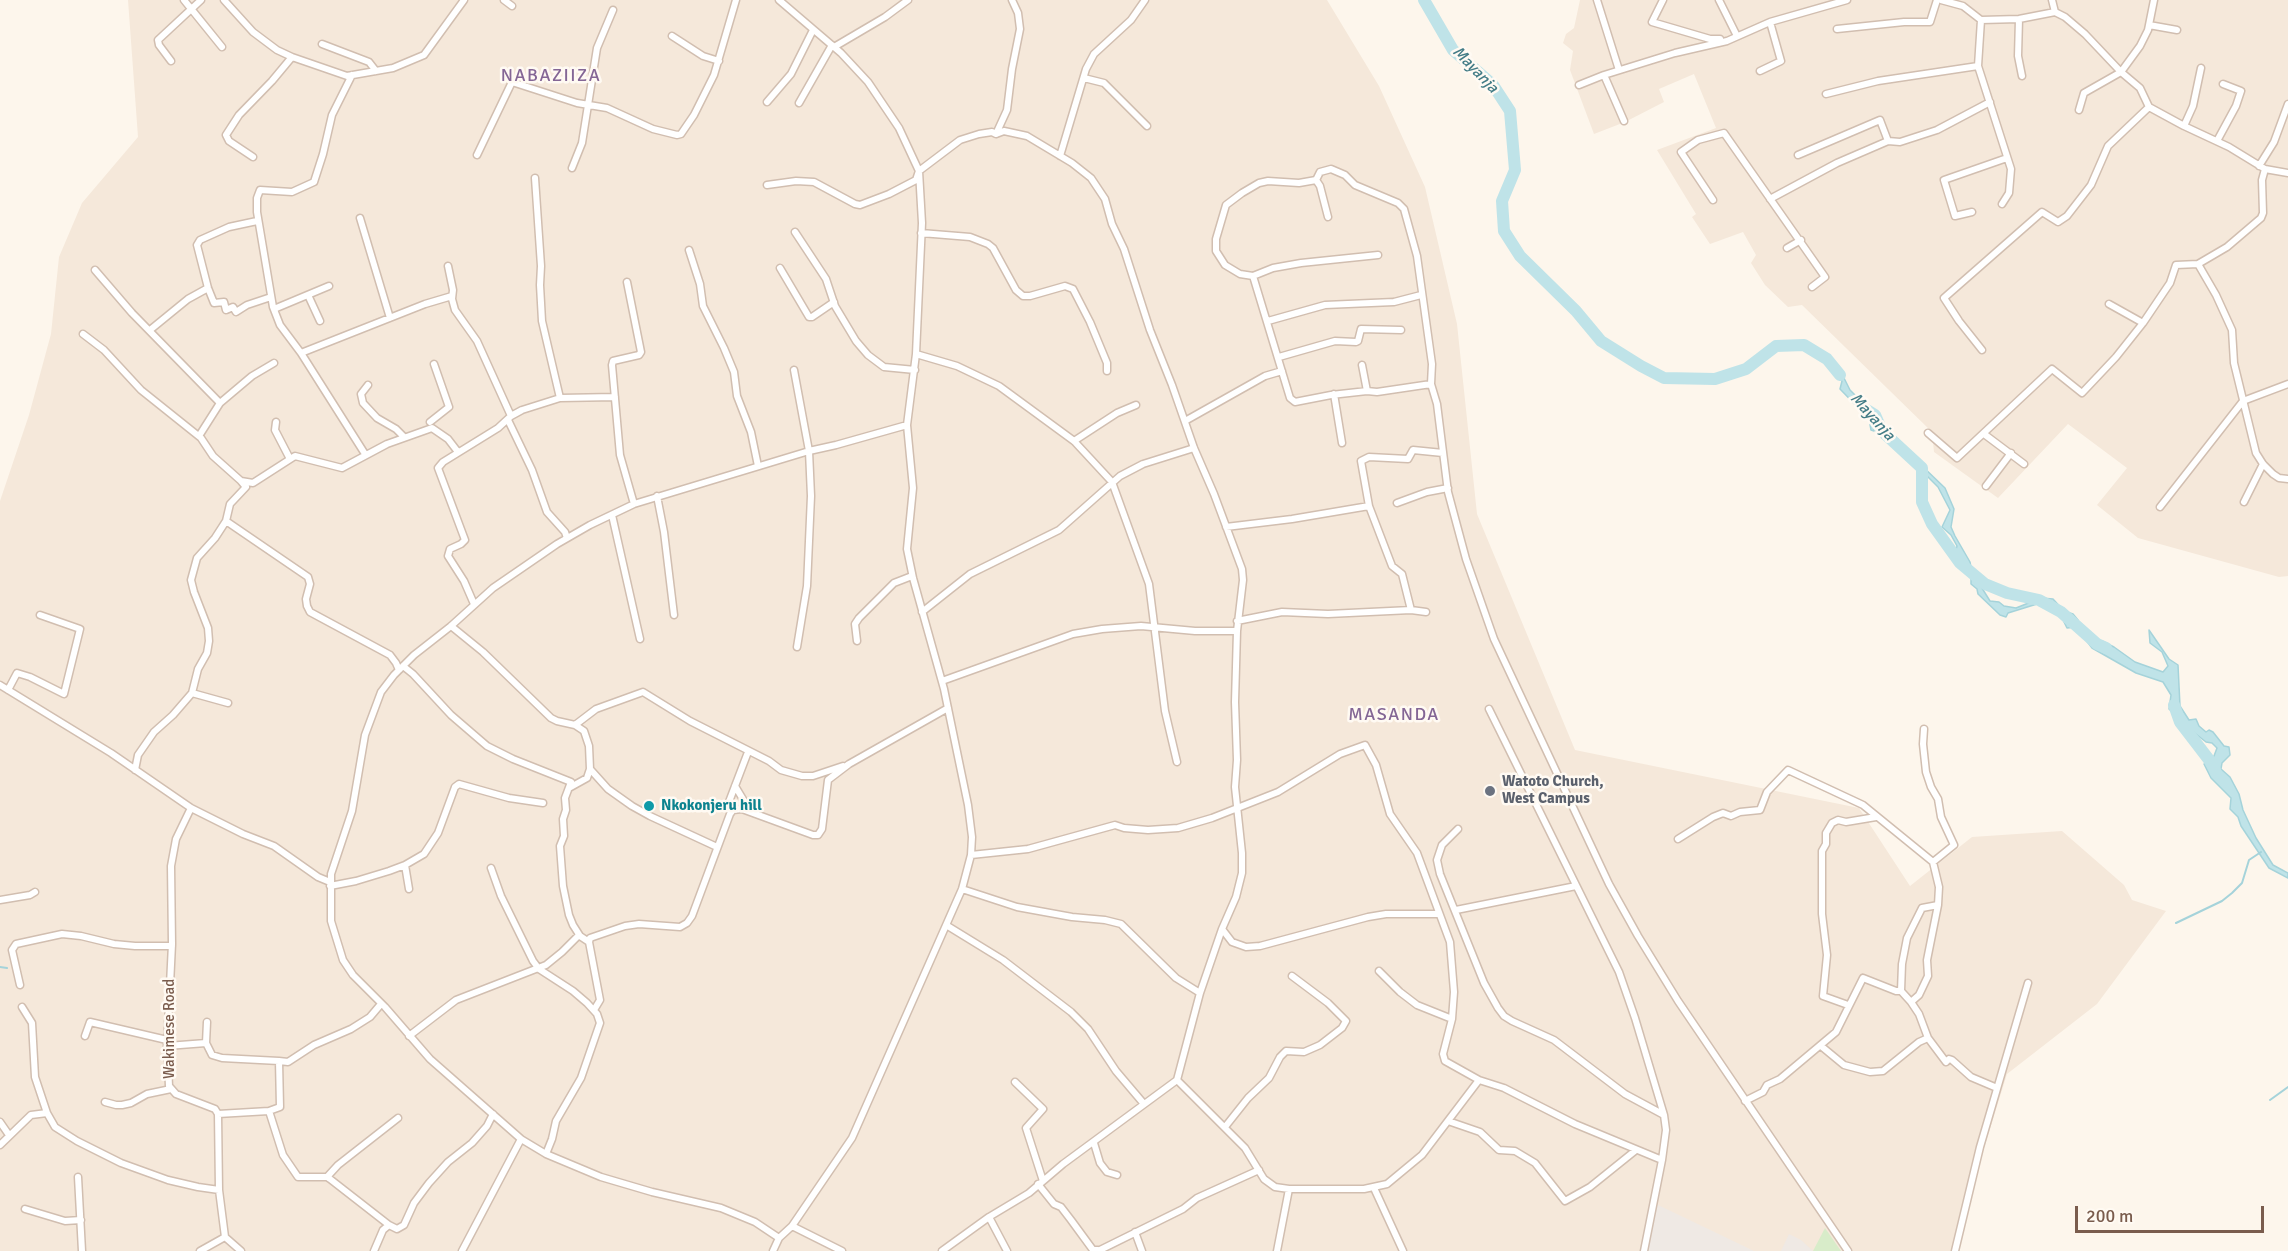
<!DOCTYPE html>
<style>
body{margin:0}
#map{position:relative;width:2288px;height:1251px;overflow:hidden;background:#fdf6ec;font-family:Signika,sans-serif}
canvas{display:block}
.scale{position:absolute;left:2075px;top:1206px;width:189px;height:27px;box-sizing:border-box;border:3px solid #7a5c4d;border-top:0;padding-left:8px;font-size:18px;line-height:21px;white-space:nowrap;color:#7a5c4d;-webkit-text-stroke:4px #fffaf3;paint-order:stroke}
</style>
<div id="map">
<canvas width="2288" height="1251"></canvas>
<div class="scale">200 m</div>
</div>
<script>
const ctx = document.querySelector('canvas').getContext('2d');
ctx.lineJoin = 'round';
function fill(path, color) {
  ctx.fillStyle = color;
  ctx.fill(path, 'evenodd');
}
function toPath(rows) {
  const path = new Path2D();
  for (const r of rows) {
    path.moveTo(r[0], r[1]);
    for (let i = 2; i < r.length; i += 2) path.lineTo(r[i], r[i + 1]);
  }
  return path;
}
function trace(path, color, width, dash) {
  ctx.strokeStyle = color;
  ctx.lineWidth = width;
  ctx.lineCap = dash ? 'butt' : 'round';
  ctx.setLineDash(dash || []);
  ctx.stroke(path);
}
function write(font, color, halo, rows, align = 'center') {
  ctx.font = font + ' Signika,sans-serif';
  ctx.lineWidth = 5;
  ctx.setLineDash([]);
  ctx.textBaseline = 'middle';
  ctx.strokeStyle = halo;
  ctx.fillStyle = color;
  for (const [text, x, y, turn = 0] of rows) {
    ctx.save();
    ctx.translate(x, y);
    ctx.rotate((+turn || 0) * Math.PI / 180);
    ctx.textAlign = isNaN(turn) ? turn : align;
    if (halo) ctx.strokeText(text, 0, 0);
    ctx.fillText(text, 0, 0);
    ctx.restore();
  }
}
const residential = toPath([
 [128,0,1327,0,1379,86,1425,187,1457,324,1477,514,1575,750,1859,808,1910,886,1972,837,2062,831,2124,885,2132,900,2166,911,2097,1004,2007,1074,1984,1148,1957,1251,0,1251,0,501,29,415,51,334,59,257,82,203,138,137],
 [1580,0,2288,0,2288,576,2279,577,2138,538,2097,505,2127,468,2068,424,1998,498,1934,452,1932,432,1802,305,1788,307,1765,285,1751,263,1756,255,1743,232,1710,244,1692,217,1696,214,1657,150,1716,128,1694,74,1659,89,1664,102,1625,122,1594,134,1570,70,1573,51,1563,43,1566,34,1574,28]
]);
const industrial = toPath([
 [1656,1204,1754,1251,1647,1251],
 [1789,1234,1801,1240,1813,1251,1781,1251]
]);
const green = toPath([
 [1825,1228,1841,1251,1813,1251]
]);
const water = toPath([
 [1831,364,1843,376,1850,390,1863,403,1877,412,1893,438,1945,488,1954,509,1951,527,1955,536,1970,562,1972,572,1990,601,1999,602,2004,606,2016,608,2041,598,2053,599,2064,611,2073,614,2078,620,2083,634,2089,639,2102,641,2114,647,2135,662,2163,672,2168,666,2162,652,2150,643,2149,630,2169,659,2178,665,2180,706,2189,720,2196,719,2199,726,2206,732,2209,730,2213,732,2224,746,2229,747,2230,755,2222,763,2221,769,2230,777,2239,794,2243,810,2256,838,2273,865,2288,873,2288,878,2269,868,2241,826,2238,817,2230,809,2231,798,2211,778,2204,764,2214,756,2217,748,2212,743,2206,742,2192,731,2169,709,2171,695,2163,682,2136,673,2092,648,2076,627,2067,628,2062,618,2050,604,2037,604,2008,613,2006,617,2000,615,1978,594,1977,589,1971,584,1971,577,1955,553,1957,546,1951,535,1942,527,1950,510,1938,487,1884,433,1877,420,1874,421,1874,431,1871,430,1869,419,1840,389,1842,381,1833,373,1831,364]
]);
const stream = toPath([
 [2176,923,2222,901,2232,893,2242,883,2249,860,2261,852],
 [0,967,7,968],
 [2270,1100,2288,1087]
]);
const river = toPath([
 [1424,0,1453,50,1493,85,1510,111,1515,170,1502,201,1504,231,1520,256,1576,311,1601,341,1641,366,1664,378,1715,379,1746,369,1776,346,1804,345,1827,359,1840,375],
 [1867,410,1875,415,1882,431,1922,468,1922,502,1932,524,1960,563,1985,584,2007,593,2039,600,2061,612,2097,644,2106,648],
 [2174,705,2180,722,2213,765,2216,773]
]);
const minor = toPath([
 [184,0,222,47],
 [224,0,253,32,277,50,292,57,347,76,393,68,424,55,464,0],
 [504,0,512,6],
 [1597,0,1619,70],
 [1663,0,1652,22,1710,39,1720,39],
 [1719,0,1737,36],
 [1941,0,1963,6,1981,20,2019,19,2055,12,2065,17,2085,34,2121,72,2140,88,2149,107,2184,126,2229,147,2265,169,2288,173],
 [2052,0,2055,12],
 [2019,19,2018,56,2022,76],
 [1981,20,1978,66,2011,169,2009,193,2002,204],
 [2149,25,2177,30],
 [1837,29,1904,22,1930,22,1937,0],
 [672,36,703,56,719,61],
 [322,44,369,62,376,71],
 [834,47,885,17,908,0],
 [171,61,159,45,158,40,201,0],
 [1760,71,1781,61,1770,22],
 [352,75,332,115,323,154,314,182,292,192,260,190,257,198,257,212,273,307,280,325,301,353,365,454],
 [1604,75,1624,121],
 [1084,78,1104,83,1147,126],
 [1579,85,1604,75,1675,53,1727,41,1770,22,1847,0],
 [1826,94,1878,81,1978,66],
 [767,102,791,74,813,30],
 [799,103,832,45],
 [2079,110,2084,93,2121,72,2140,46,2148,30,2154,0],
 [2184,126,2193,106,2201,68],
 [996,134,1007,110,1012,69,1020,29,1018,13,1012,0],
 [2217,141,2236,106,2241,91,2223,84],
 [477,155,512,82,577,103,607,108,653,129,677,135,681,134,694,115,714,75,736,0],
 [1798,155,1880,120,1888,141],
 [1060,156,1086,69,1094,54,1131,20,1145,0],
 [253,157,229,141,226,135,239,115,272,81,292,57],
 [2259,166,2274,142,2288,104],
 [572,168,582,143,597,48,613,10],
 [535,178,541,266,540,285,542,321,560,398],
 [1316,180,1320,172,1331,169,1345,175,1355,185,1398,203,1404,209,1417,256,1432,364,1431,384,1437,404,1448,492,1466,559,1494,639,1609,884,1638,936,1678,1001,1848,1251],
 [1316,180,1299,183,1268,181,1259,183,1242,193,1226,205,1216,239,1216,251,1225,265,1240,274,1253,276,1273,268,1301,263,1378,255],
 [1316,180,1320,186,1328,217],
 [767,185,796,181,814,182,855,204,860,205,889,194,916,180,919,171,960,140,979,134,992,132,996,134,1004,131,1027,136,1072,163,1091,178,1105,199,1112,224,1124,249,1150,330,1172,385,1194,448,1214,494,1242,569,1243,580,1237,631,1235,702,1237,760,1235,787,1242,853,1242,873,1236,897,1222,929,1232,942,1246,947,1260,946,1368,917,1386,914,1439,914],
 [1770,199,1837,163,1888,141,1900,142,1937,130,1990,102],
 [1713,200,1681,152,1698,140,1724,133,1825,277,1812,287],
 [1972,212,1955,216,1944,180,2007,158],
 [360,218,390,318],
 [257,221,229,227,200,240,197,245,208,288,214,303,224,302,226,310,233,307,236,312,247,305,271,297],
 [795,232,826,279,835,306,856,341,868,355,884,367,915,370],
 [921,233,970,237,988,244,993,248,1016,290,1023,296,1030,296,1065,286,1073,289,1090,322,1107,363,1107,371],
 [1787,248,1801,240],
 [689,250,700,284,703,306,724,348,734,372,737,396,751,432,758,466],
 [2198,264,2216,295,2232,330,2234,363,2256,453,2263,464,2273,474,2279,478,2288,479],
 [448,266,453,290,452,299,455,310,477,341,511,416,522,410,560,398,615,397],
 [780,268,809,317,812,317,834,302],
 [95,270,132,313,220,403],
 [1253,276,1290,398,1295,402,1331,395,1367,391,1377,392,1431,384],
 [627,282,641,352,639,355,613,361,612,365,620,455,634,504],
 [308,295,320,321],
 [2109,304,2143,323],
 [274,309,329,286],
 [1268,321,1325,305,1394,302,1421,295],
 [150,330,188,299,208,288],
 [83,334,104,350,141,390,201,438,213,456,241,481],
 [1982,350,1959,321,1944,298,2042,212,2058,222,2067,216,2091,185,2108,146,2149,107],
 [301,353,425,304,452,296],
 [916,354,957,366,999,386,1074,441,1112,482,1149,584,1165,711,1177,762],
 [1279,357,1335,341,1356,342,1358,341,1361,329,1401,330],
 [1362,365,1367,391],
 [794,370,809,451,811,496,807,586,797,647],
 [368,385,361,394,363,403,377,418,396,429,404,437],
 [1334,394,1342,443],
 [508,420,532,470,547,512,565,532,567,538],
 [1185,421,1265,376,1282,371],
 [276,422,275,430,290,459],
 [430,422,449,407,434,364],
 [1928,433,1957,458,2052,369,2082,393,2116,357,2143,323,2170,283,2176,265,2198,264,2227,247,2261,218,2263,213,2262,180,2265,169],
 [1984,434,2024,464],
 [199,436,220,403,252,376,274,363],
 [1074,441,1117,413,1136,405],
 [1986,486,2011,453],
 [657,496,664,532,674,615],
 [2244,502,2263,464],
 [1397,503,1427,492,1448,488],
 [2160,507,2243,401,2288,384],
 [612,515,640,639],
 [226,521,308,577,310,584,306,599,307,606,310,612,390,655,396,663,399,670],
 [1226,527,1292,519,1369,506],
 [474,604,464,581,448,556,450,549,461,544,465,540,438,468,443,462,498,428,511,416],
 [1411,610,1402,574,1392,566,1369,506,1361,461,1369,457,1408,459,1413,450,1443,453],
 [922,612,970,574,1059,530,1120,476,1143,464,1194,448],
 [1237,621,1282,612,1328,614,1411,610,1426,612],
 [451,626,483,652,551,718,557,721,575,725,584,731,589,746,590,769,587,778,569,788],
 [857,641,855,624,859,618,894,583,912,576],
 [403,666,413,674,451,715,487,746,513,759,571,782,565,798,566,810,563,819,564,836,560,846,563,886,569,915,573,925,580,936,589,942],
 [942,681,1073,634,1102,629,1141,626,1195,631,1237,631],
 [0,685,111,753,191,808,243,834,274,846,318,877,330,882],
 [8,690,17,673,30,677,64,694,80,629,40,615],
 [192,693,228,703],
 [1489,709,1619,972,1635,1018,1664,1115],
 [575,725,596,709,643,692,690,721,769,761,781,770,802,776,813,776,843,766],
 [590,769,608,789,632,806,650,816,717,847],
 [135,770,138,755,154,732,173,715,192,693,198,669,207,653,209,641,208,628,194,592,191,580,197,558,215,538,226,521,230,504,246,487,241,481,253,483,295,456,342,468,387,444,432,428,448,439,458,452],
 [735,786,750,811],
 [191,808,176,839,171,866,172,944,167,1046,169,1086,176,1094,215,1109,218,1114,219,1190,225,1237,241,1251],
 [731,812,727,807,748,752],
 [1458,829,1442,845,1437,860,1440,874,1484,983,1498,1008,1504,1016,1512,1021,1554,1040,1625,1094,1664,1115,1666,1130,1662,1160,1644,1251],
 [1678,839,1713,817,1723,813,1731,816,1740,812,1760,810,1767,792,1788,770,1863,805,1933,862,1954,845,1941,817,1938,799,1931,787,1926,772,1923,744,1924,729],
 [971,855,1028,849,1115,825,1124,828,1148,830,1178,828,1212,818,1278,792,1340,754,1365,745,1376,765,1390,814,1417,853,1450,942,1454,992,1452,1019,1443,1054,1445,1061,1479,1080],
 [1933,862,1939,887,1938,905,1927,960,1928,976,1919,995,1911,1002,1901,991,1902,964,1907,938,1922,908,1938,905],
 [405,865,409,889],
 [491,868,501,896,533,961,539,969,573,991,587,1003,597,1014,600,1023,581,1078,556,1121,552,1139,546,1154],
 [330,886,356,881,389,871,405,865,424,854,438,833,455,787,459,784,509,798,543,803],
 [962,889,1017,907,1072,917,1105,920,1121,924,1176,978,1200,993],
 [0,900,30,895,35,892],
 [1456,910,1576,886],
 [946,925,1003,960,1071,1012,1088,1029,1116,1071,1144,1104],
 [1379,971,1400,992,1417,1005,1452,1019],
 [20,985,12,950,16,944,62,934,81,936,114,944,135,946,172,946],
 [1848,1005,1823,996,1827,955,1822,914,1822,851,1826,844,1826,833,1832,823,1838,820,1846,822,1876,817],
 [22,1007,32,1023,35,1077,47,1113,55,1127,77,1141,121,1163,168,1180,198,1187,219,1190],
 [594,1010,600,1000,589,942,590,938,625,926,639,924,680,927,687,923,692,916,730,814,733,810,742,809,813,835,818,835,822,829,828,780,849,764,948,708],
 [207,1022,206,1043,212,1055,222,1058,279,1061],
 [85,1036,90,1022,167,1040],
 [409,1036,456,1000,546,965,562,952,579,935],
 [1928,1038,1946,1062,1949,1059,1952,1060,1971,1077,1997,1088],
 [167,1046,206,1043],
 [1821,1046,1844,1065,1870,1072,1883,1071,1919,1042,1928,1038,1919,1014,1911,1002],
 [1177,1080,1245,1148,1264,1179,1275,1187,1289,1189,1364,1189,1387,1184,1422,1155,1479,1080,1504,1088,1575,1124,1662,1160],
 [1015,1082,1043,1109,1026,1128,1043,1181],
 [1745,1101,1763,1092,1767,1085,1780,1079,1836,1032,1863,978,1896,991,1901,991],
 [105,1102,116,1105,122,1105,131,1103,147,1094,171,1089],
 [269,1111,283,1155,298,1177,327,1177,330,1179,389,1225,383,1230,374,1251],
 [218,1114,269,1111,280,1107,279,1061,288,1062,314,1045,351,1029,370,1017,381,1004],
 [1448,1121,1480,1132,1499,1150,1515,1151,1535,1163,1565,1201,1590,1187,1636,1150],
 [0,1122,9,1135],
 [1225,1127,1248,1098,1269,1078,1280,1057,1286,1051,1304,1052,1320,1045,1342,1028,1346,1021,1328,1003,1292,976],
 [1094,1143,1100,1163,1107,1172,1117,1175],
 [0,1145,31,1115,47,1113],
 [78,1177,82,1251],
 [327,1177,338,1165,398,1118],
 [1038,1184,1054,1204,1061,1207,1071,1220,1093,1250,1098,1250],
 [1374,1188,1403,1251],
 [25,1209,65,1221,81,1220],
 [989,1217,1007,1251],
 [389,1225,397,1229,404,1225,414,1203,429,1183,448,1162,472,1143,487,1126,493,1114],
 [792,1226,842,1251],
 [1135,1232,1142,1251],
 [779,1238,755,1222,721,1208,652,1192,601,1177,546,1154,521,1139,430,1059,385,1007,353,975,343,960,331,921,331,874,352,811,365,735,381,692,394,675,414,655,451,626,493,588,557,544,590,525,634,504,809,451,836,445,907,425],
 [200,1251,225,1237],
 [462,1251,521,1139],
 [773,1251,779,1238,792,1226,852,1138,962,889,971,855,972,837,968,805,944,689,913,578,907,549,913,488,907,425,916,354,922,223,919,171,899,128,868,82,841,53,779,0],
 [942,1251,989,1217,1029,1193,1063,1164,1177,1080,1200,993,1222,929],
 [1098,1251,1183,1209,1197,1198,1259,1170],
 [1277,1251,1289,1189],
 [1955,1251,1980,1147,2028,983]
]);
const markers = [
 [1490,791,6,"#6b7280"],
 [649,806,6,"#0f9aa8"]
];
const worshipNames = [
 ["Watoto Church,",1502,782],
 ["West Campus",1502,799]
];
const cultureNames = [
 ["Nkokonjeru hill",661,806]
];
const streetNames = [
 ["Wakimese Road",170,1029,-90]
];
const waterNames = [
 ["Mayanja",1475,70,46],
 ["Mayanja",1872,417,48]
];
const quarterNames = [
 ["NABAZIIZA",551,76],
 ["MASANDA",1394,715]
];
fill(residential, '#f5e8da');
fill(industrial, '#efe9e4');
fill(green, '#d8ecc9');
fill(water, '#bfe3e8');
trace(water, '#a5d3da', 1.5);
trace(stream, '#a5d3da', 2);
trace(river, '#bfe3e8', 12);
trace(minor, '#d1beb0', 9);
trace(minor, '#fff', 6);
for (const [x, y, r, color] of markers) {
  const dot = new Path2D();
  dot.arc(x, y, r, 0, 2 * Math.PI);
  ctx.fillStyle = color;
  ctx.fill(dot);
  trace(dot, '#fffaf3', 2);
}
write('bold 15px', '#5b616d', '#fffaf3', worshipNames, 'left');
write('bold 15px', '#0d838f', '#fffaf3', cultureNames, 'left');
write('15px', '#7a5c4d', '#fffaf3', streetNames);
write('italic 16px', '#437c86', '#fffaf3', waterNames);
ctx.letterSpacing = '1.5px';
write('18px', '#846695', '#fffaf3', quarterNames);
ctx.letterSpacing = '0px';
</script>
